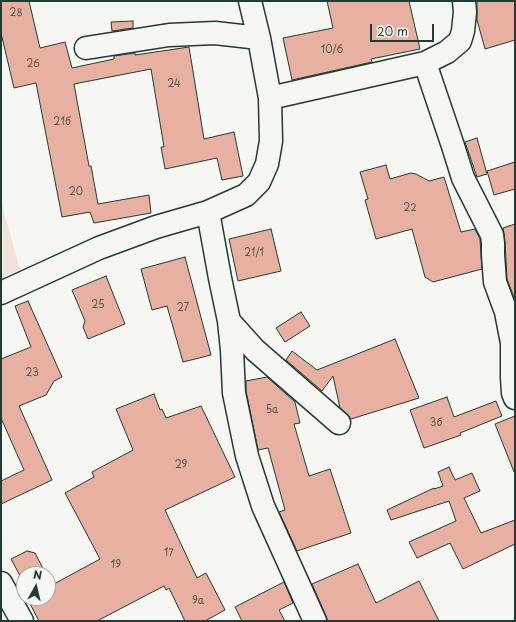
<!DOCTYPE html>
<meta charset="utf-8">
<style>
body{margin:0}
#map{position:relative;width:516px;height:622px;overflow:hidden;background:#f6f6f2;font-family:"Playpen Sans",sans-serif}
canvas{display:block}
.frame{position:absolute;inset:0;border:2px solid #1f3d34;pointer-events:none}
.north{position:absolute;left:16px;top:566px;width:40px;height:40px;box-sizing:border-box;background:#f6f6f2;border:1px solid #a0aca6;border-radius:50%;rotate:8deg;font-size:11px;font-weight:700;line-height:16px;text-align:center;color:#1f3d34}
.north::after{content:'';display:block;margin:auto;width:14px;height:18px;background:#1f3d34;clip-path:polygon(50% 0,100% 100%,50% 72%,0 100%)}
.scale{position:absolute;left:370px;top:24px;width:64px;height:18px;box-sizing:border-box;border:2px solid #1f3d34;border-top:0;padding-left:5px;font-size:12px;line-height:14px;white-space:nowrap;color:#1f3d34;-webkit-text-stroke:3px #f6f6f2;paint-order:stroke}
</style>
<div id="map">
<canvas width="516" height="622"></canvas>
<div class="frame"></div>
<div class="north">N</div>
<div class="scale">20 m</div>
</div>
<script>
const ctx = document.querySelector('canvas').getContext('2d');
ctx.lineJoin = 'round';
function fill(path, color) {
  ctx.fillStyle = color;
  ctx.fill(path, 'evenodd');
}
function toPath(rows) {
  const path = new Path2D();
  for (const r of rows) {
    path.moveTo(r[0], r[1]);
    for (let i = 2; i < r.length; i += 2) path.lineTo(r[i], r[i + 1]);
  }
  return path;
}
function trace(path, color, width, dash) {
  ctx.strokeStyle = color;
  ctx.lineWidth = width;
  ctx.lineCap = dash ? 'butt' : 'round';
  ctx.setLineDash(dash || []);
  ctx.stroke(path);
}
function write(font, color, halo, rows, align = 'center') {
  ctx.font = font + ' "Playpen Sans",sans-serif';
  ctx.lineWidth = 3;
  ctx.setLineDash([]);
  ctx.textBaseline = 'middle';
  ctx.strokeStyle = halo;
  ctx.fillStyle = color;
  for (const [text, x, y, turn = 0] of rows) {
    ctx.save();
    ctx.translate(x, y);
    ctx.rotate((+turn || 0) * Math.PI / 180);
    ctx.textAlign = isNaN(turn) ? turn : align;
    if (halo) ctx.strokeText(text, 0, 0);
    ctx.fillText(text, 0, 0);
    ctx.restore();
  }
}
const built = toPath([
 [1,201,20,270,1,277]
]);
const building = toPath([
 [1,1,29,1,40,48,65,42,72,68,114,59,114,56,135,53,135,55,189,47,204,139,234,132,243,176,222,180,217,158,165,169,161,147,164,147,151,69,74,84,89,166,91,166,98,204,149,195,151,213,94,223,90,212,62,217,36,83,14,88,1,33,1,1],
 [327,1,409,1,420,49,371,59,372,62,292,80,283,38,333,28,327,1],
 [477,1,515,1,515,40,485,49,477,20,477,1],
 [133,21,133,28,112,31,111,22,133,21],
 [477,138,487,174,477,177,465,142,477,138],
 [515,162,515,189,494,195,487,171,515,162],
 [386,165,390,179,411,173,416,174,429,181,444,177,461,232,475,229,480,239,482,269,433,282,425,277,412,229,376,239,365,200,368,199,360,172,386,165],
 [515,224,515,300,507,279,505,242,504,233,503,228,515,224],
 [271,229,281,271,238,281,229,239,271,229],
 [185,257,211,355,183,362,167,306,152,310,141,269,185,257],
 [106,276,125,324,88,339,83,327,85,321,72,290,106,276],
 [28,301,62,377,54,381,46,395,19,406,52,480,1,504,1,481,24,470,1,418,1,359,31,347,15,306,28,301],
 [301,312,310,326,285,342,276,328,301,312],
 [395,339,419,398,351,419,347,414,340,408,333,376,322,391,286,360,292,351,317,370,395,339],
 [267,377,295,402,300,423,294,424,309,476,330,469,351,533,297,551,279,512,285,510,268,448,258,450,246,391,246,381,267,377],
 [154,394,160,410,162,409,166,418,201,406,235,477,165,510,197,578,206,573,225,610,205,621,185,621,169,588,166,590,164,586,97,621,39,621,27,598,48,598,48,578,52,585,100,559,65,493,94,477,92,472,133,450,116,409,154,394],
 [447,397,454,417,496,401,502,416,460,433,461,435,424,448,410,410,447,397],
 [515,416,515,471,514,472,495,424,515,416],
 [449,467,455,480,472,473,480,491,464,498,481,533,515,520,515,544,463,569,450,543,417,558,409,542,456,521,449,501,391,520,387,510,434,488,434,489,443,486,438,472,449,467],
 [27,551,35,553,46,574,24,574,24,583,11,559,27,551],
 [358,564,376,603,419,581,439,621,328,621,326,616,312,584,358,564],
 [284,582,293,603,279,610,285,621,242,621,235,607,284,582]
]);
const street = toPath([
 [86,48,169,35,215,33,259,38],
 [425,63,453,146,463,178,492,235,493,243,493,255,495,282,506,312,512,343,512,377,513,393,515,398],
 [270,98,425,63,447,52,460,41,463,31,465,12,464,1],
 [208,212,220,278,229,321,232,350,234,393,247,456,263,506,315,621],
 [1,293,99,248,156,227,208,212,246,195,259,182,267,164,271,141,270,98,259,38,250,1],
 [229,321,255,350,339,423],
 [1,583,22,621]
]);
const numberNames = [
 ["28",16,13],
 ["10/6",332,50],
 ["26",33,64],
 ["24",174,84],
 ["21б",62,122],
 ["20",76,192],
 ["22",410,208],
 ["21/1",254,253],
 ["25",98,305],
 ["27",183,308],
 ["23",32,373],
 ["5а",272,410],
 ["3б",436,423],
 ["29",181,465],
 ["17",169,553],
 ["19",116,565],
 ["9а",198,601]
];
fill(built, '#f2e1d9');
fill(building, '#e8b0a0');
trace(building, '#1f3d34', 1);
trace(street, '#1f3d34', 25);
trace(street, '#f6f6f2', 22);
write('10px', '#515a4f', null, numberNames);
</script>
